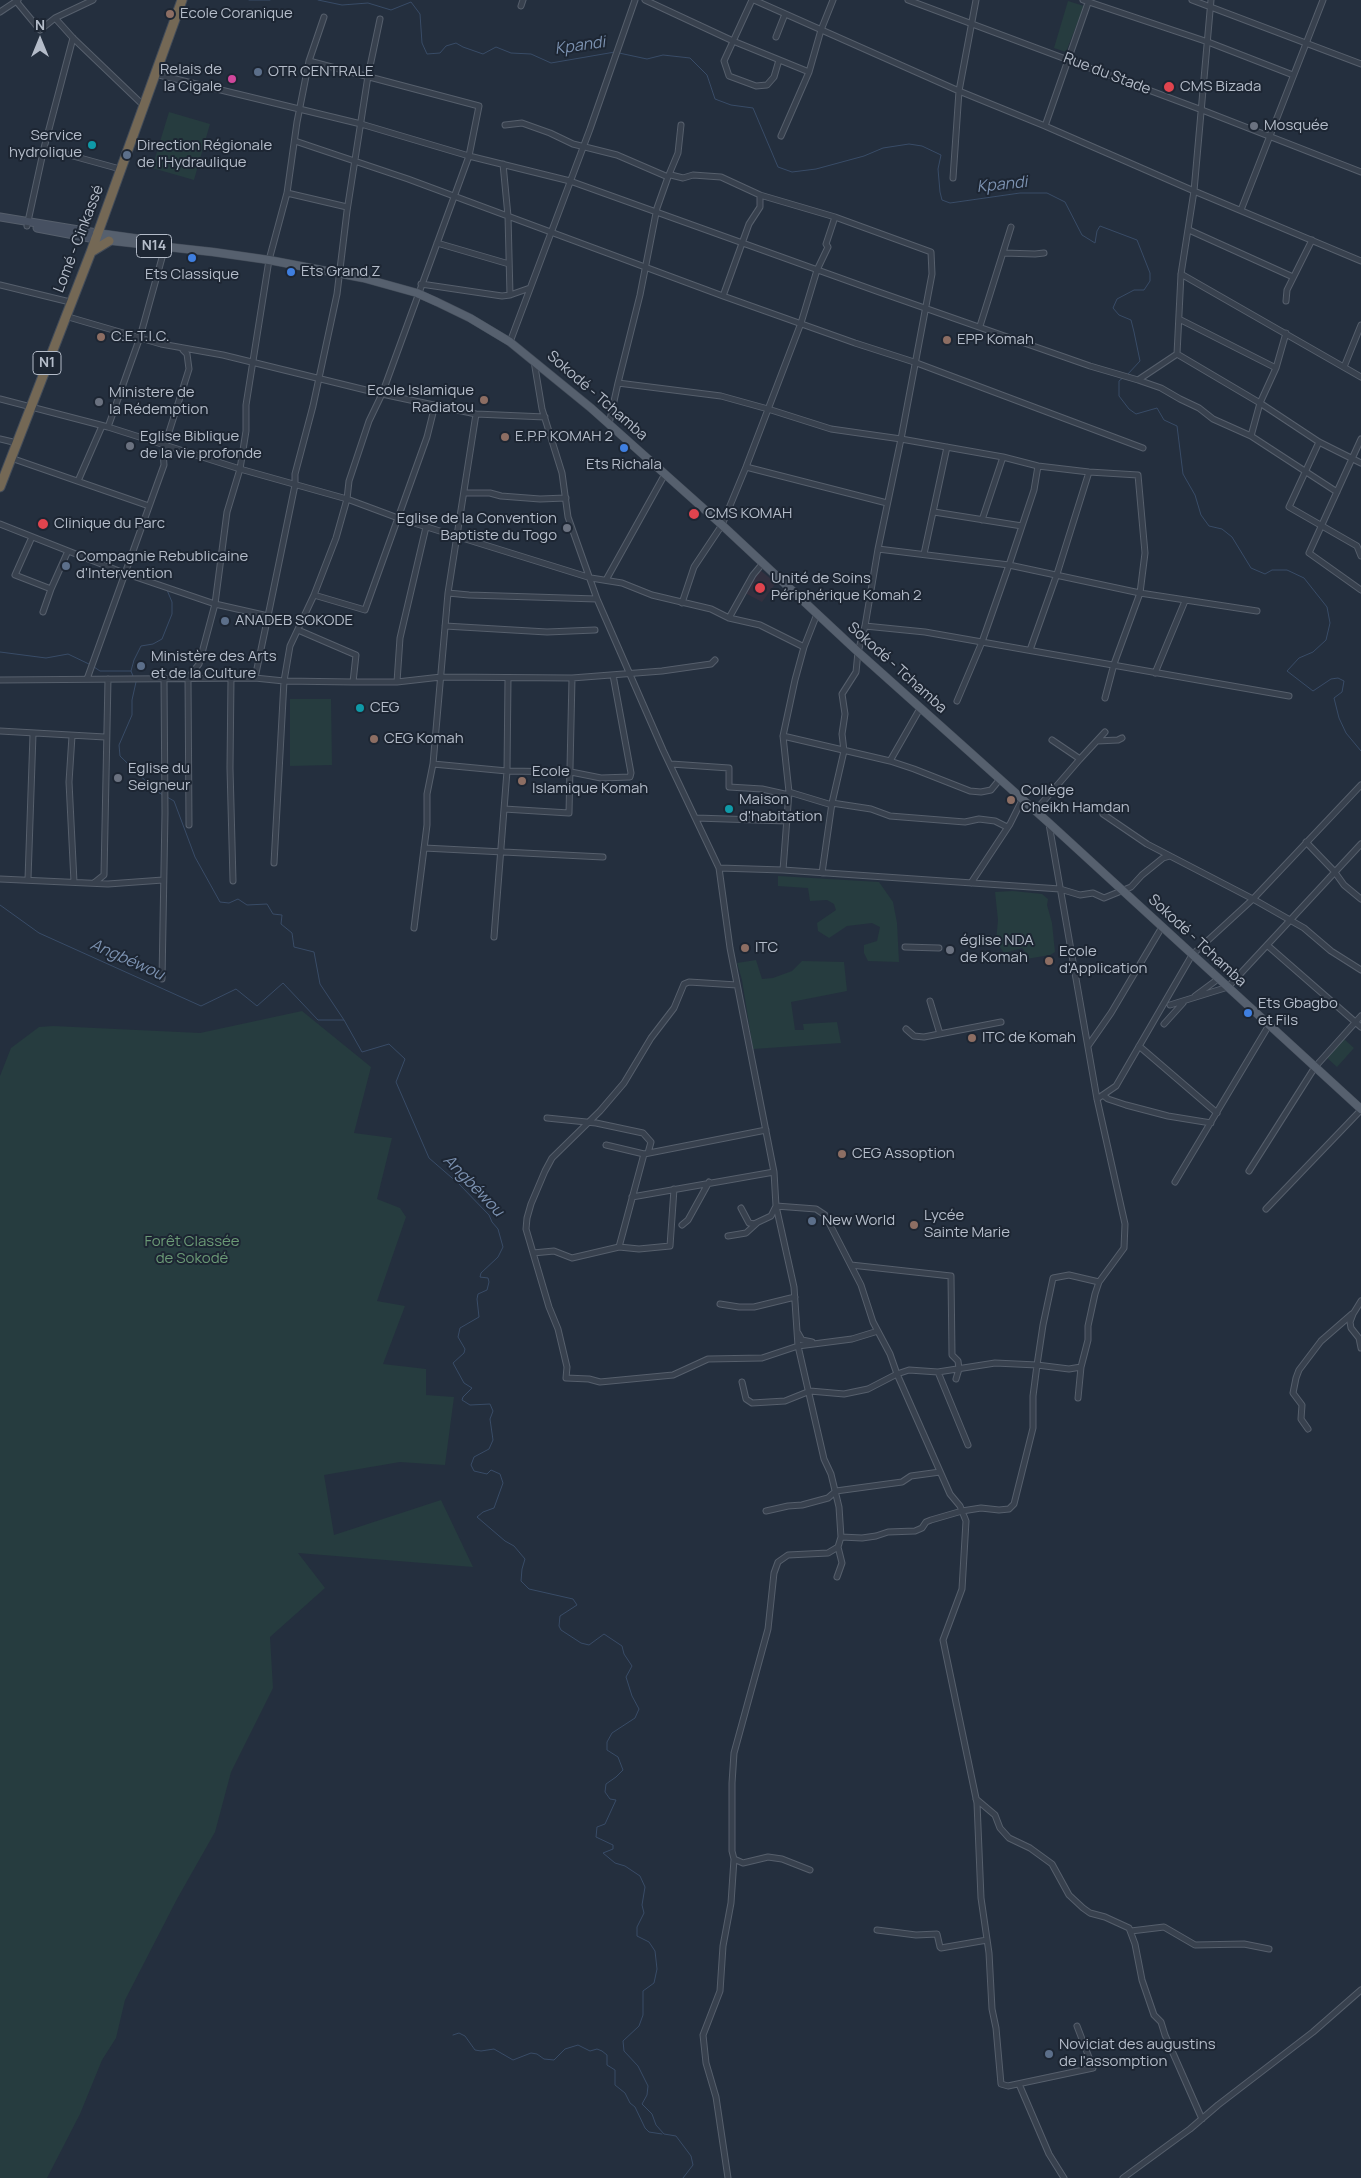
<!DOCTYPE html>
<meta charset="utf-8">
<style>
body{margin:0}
#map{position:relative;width:1361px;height:2178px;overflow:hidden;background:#242f3e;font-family:Manrope,sans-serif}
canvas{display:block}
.north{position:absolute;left:15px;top:15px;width:50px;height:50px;-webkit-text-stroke:4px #1d2633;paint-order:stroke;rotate:0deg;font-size:14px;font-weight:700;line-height:20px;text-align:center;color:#b4bcc9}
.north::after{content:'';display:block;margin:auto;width:18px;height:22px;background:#b4bcc9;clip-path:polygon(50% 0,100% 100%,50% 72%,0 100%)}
</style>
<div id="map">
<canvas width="1361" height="2178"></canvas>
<div class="north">N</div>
</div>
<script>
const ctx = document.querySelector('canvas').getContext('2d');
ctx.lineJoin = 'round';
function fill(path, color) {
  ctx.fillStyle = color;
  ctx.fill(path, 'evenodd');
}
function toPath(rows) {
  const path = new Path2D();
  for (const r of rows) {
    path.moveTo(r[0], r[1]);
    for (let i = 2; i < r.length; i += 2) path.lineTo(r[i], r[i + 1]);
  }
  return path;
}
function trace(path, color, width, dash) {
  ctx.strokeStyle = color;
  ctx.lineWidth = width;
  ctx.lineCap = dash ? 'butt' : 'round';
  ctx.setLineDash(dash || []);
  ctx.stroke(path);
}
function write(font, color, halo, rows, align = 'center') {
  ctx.font = font + ' Manrope,sans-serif';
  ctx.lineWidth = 4;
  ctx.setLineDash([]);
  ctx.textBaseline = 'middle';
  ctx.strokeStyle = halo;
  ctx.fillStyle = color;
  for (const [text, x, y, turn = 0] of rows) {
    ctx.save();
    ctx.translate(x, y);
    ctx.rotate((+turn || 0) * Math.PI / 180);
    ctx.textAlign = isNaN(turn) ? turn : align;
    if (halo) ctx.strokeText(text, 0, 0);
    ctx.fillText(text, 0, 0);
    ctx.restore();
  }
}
const medical = toPath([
 [760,570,776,583,762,602,745,593]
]);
const green = toPath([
 [1068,1,1084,6,1066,52,1054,48],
 [169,112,210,124,194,180,152,168],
 [290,699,331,699,332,765,290,766],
 [778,876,879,882,893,902,897,923,899,962,868,961,864,953,864,945,877,941,880,927,872,923,847,926,829,938,818,931,817,923,836,910,834,904,827,900,810,901,808,888,778,886],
 [1013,891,1042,894,1048,899,1047,905,1052,923,1055,952,1050,955,1026,959,1024,950,1022,948,1004,953,996,941,998,920,995,892],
 [756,960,762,979,773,978,792,971,802,961,844,962,847,991,791,1002,795,1030,804,1030,803,1024,837,1022,841,1043,753,1049,742,980,737,963],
 [302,1011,371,1067,354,1133,392,1138,377,1199,400,1208,406,1217,377,1301,405,1306,383,1364,426,1369,426,1395,454,1397,445,1465,400,1462,324,1475,334,1535,441,1500,473,1567,298,1553,325,1588,270,1637,273,1688,231,1772,215,1832,177,1899,125,2000,116,2038,102,2060,80,2114,47,2178,0,2178,0,1076,11,1048,39,1027,53,1026,200,1033],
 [1344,1039,1354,1048,1337,1067,1326,1057]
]);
const stream = toPath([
 [249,0,270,0],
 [318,0,342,5,368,3,391,10,411,2,420,14,422,43,427,54,440,53,446,46,456,43,463,47,483,54,496,47,511,53,531,54,551,63,615,52],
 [619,53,647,59,663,55,690,58,707,75,715,99,731,105,753,108,778,167,792,172,816,169,864,156,883,148,909,144,922,146,941,155,938,169,940,192,942,200,950,203,1020,193,1047,193,1065,202,1082,235,1095,243,1097,231,1100,226,1137,240,1150,273,1150,281,1144,290,1134,290,1117,299,1113,308,1119,315,1131,320,1134,332,1140,361,1127,375],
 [1124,377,1119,381,1119,396,1129,409,1136,414,1157,408,1164,420,1177,426,1183,474,1195,495,1201,515,1209,526,1222,529,1232,537,1251,568,1265,574,1272,570,1287,570,1304,578,1327,607,1330,623,1326,640,1313,652,1299,658,1287,671,1313,691,1331,679,1338,678,1344,681,1342,692,1334,698,1339,718,1346,733,1361,751],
 [0,652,46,658,68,654,91,665],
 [94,667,100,671,131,671,133,676],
 [131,671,134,660,141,646,153,644,162,639,172,614,172,602,167,590],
 [136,682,132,700,132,715,119,745,120,756,156,791,163,795],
 [167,797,174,801,195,857,220,902,229,903,238,899,247,905,267,904,273,914,282,915,281,924,292,933,294,947,314,952,320,984,344,1020],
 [0,905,39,933,201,1006,236,989,257,1006,283,983,318,1020,344,1020,362,1052,389,1044,405,1059,396,1082,429,1158,459,1184,489,1215,492,1222,498,1229,503,1247,498,1257,481,1273,480,1277,488,1278,489,1282,487,1290,478,1294,477,1299,479,1317,460,1328,458,1337,465,1349,464,1353,453,1363,464,1383,472,1388,463,1397,462,1400,470,1405,490,1404,493,1411,490,1419,493,1440,489,1449,474,1457,471,1465,474,1471,487,1474,491,1470,500,1474,503,1483,494,1508,483,1512,477,1517,505,1541,514,1546,525,1559,522,1569,521,1581,529,1589,573,1599,577,1605,560,1616,559,1626,561,1630,581,1643,589,1645,604,1634,622,1646,624,1654,632,1666,626,1677,632,1696,639,1709,635,1718,612,1733,607,1742,607,1750,618,1757,623,1770,616,1777,606,1784,605,1792,610,1799,616,1800,605,1824,597,1827,596,1837,613,1845,613,1849,603,1853,615,1863,625,1866,640,1876,645,1887,642,1905,644,1913,637,1927,637,1936,649,1942,655,1951,657,1969,654,1983,643,1991,643,2015,639,2026,623,2041,624,2051,638,2066,648,2086,647,2095,642,2104,652,2114,656,2125,664,2134,676,2136,691,2156,693,2165,683,2178],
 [453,2035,459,2033,465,2036,475,2050,481,2051,494,2049,513,2060,531,2053,537,2054,544,2059,554,2060,565,2049,578,2045,590,2051,597,2049,602,2051,607,2055,607,2065,615,2070,615,2085,625,2093,630,2103,635,2107,645,2128,649,2132,662,2134]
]);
const street = toPath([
 [645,0,733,41,809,72],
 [752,0,724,61,729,76,756,86,767,85,774,77,779,60],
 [754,0,959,91,1045,126],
 [908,0,1202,110,1361,172],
 [1083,0,1208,42,1293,75],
 [1089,0,1045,126,1194,191,1361,261],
 [1192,0,1361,64],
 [16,1,40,30,55,18,73,38,143,105],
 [521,6,523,0],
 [0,12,18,0],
 [55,18,93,0],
 [776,37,785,14],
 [73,38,44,148,120,169],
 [155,74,361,124,469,156,570,181,879,292,1090,366,1138,380,1177,354],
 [505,125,522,123,550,133,573,144,617,155,668,177,678,153,681,125],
 [781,136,809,72,821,30,833,0],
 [295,141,408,179,723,296,855,343,914,362,1143,448],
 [503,164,508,216,510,295],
 [953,178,959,91,976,0],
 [287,193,347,207],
 [1241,210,1323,0],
 [27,226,44,148],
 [1189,230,1293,277],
 [437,243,509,264],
 [1004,253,1035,254,1044,253],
 [1181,274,1361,377],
 [421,284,502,296,510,295,530,288],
 [0,285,70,302],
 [723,296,749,224,760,207,760,195],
 [1286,301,1287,290,1312,240],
 [65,316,161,344,223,355,382,394,476,414,545,417],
 [1179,319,1276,368],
 [980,326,1011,227],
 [510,342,590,129,635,0],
 [1177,354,1181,274,1194,191,1211,0],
 [1177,354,1260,403,1319,442,1361,463],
 [534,361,542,409,562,473,568,517,597,599,663,750,719,868,730,948,774,1172,776,1206,794,1287,798,1346,824,1459,831,1474,839,1507,841,1537,838,1547,828,1553,788,1555,778,1562,774,1573,768,1629,734,1753,732,1783,732,1851,734,1859,743,1863,768,1857,782,1859,810,1870],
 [1344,367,1361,325],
 [1138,380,1161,388,1180,399,1199,408,1213,419,1251,436,1337,492],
 [618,383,640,295,657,208,668,177],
 [0,399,108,427,240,469,347,499,398,518,591,578,622,583,652,595,711,609,729,618,760,625,804,647],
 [609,424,618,383,721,396,768,409,831,429,901,439,932,274,931,252,835,217,760,195,721,177,693,175,683,178,671,175],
 [108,427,140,337,165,247],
 [1251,436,1260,403,1276,368,1286,333],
 [0,439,17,443],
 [1361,439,1309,553,1361,590],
 [1319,442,1289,507,1357,546,1361,556],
 [11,458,149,506],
 [746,467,887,503],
 [78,481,102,426],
 [465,493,490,493,501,496,540,499,566,498],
 [934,512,1022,526],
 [982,520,1003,457],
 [0,524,124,573,215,604,268,616,255,678],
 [32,537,15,575,51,589],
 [878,549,1009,565,1140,593,1257,611],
 [924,554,947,447],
 [606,580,665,474],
 [448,593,469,595,597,599],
 [314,595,365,610,427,437,435,405],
 [682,603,694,567,722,525,746,467,801,323,817,270,828,247,826,244,835,217],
 [43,612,51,589,68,551],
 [268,616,295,485,295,474,313,406,337,294,347,211,368,76,380,19],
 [729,618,753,575,763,563],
 [445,626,547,632,595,630],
 [865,626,925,632,1289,696],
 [298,630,356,655,353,682],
 [1030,650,1057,574,1089,472],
 [1155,673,1185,601],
 [231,678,230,768,233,881],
 [87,679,164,465,163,451,189,369,187,354,183,350],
 [0,680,255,678,284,681,353,682,397,682,441,677,572,678,662,671,711,664,715,660],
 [397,682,400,638,426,527],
 [957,701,982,642,1009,565,1034,490,1038,466],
 [0,731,105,737],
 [72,736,69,782,74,882],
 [783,736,890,761,914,769,970,791,981,792,991,790,1000,779],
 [1097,741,1118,740,1122,738],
 [1080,759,1105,732],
 [890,761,918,712],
 [433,764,507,771,571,772,601,778,630,777,631,773,613,675],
 [671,764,729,768,729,787,762,789,789,795],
 [789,792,832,805],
 [832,803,871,809,890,816,965,822,979,819,995,821,1007,827],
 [504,809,569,813,572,678],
 [1035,811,1080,759,1052,740],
 [1103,814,1147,844,1253,899,1304,928,1331,951,1361,970],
 [696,818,787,821],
 [1049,824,1097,1099,1125,1224,1124,1248,1099,1282,1095,1294,1088,1326,1088,1340,1081,1367,1078,1398],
 [189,825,188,678,199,664,215,604,227,512,240,469,246,431,246,405,269,260,287,193,297,122,309,61,324,17],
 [1306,842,1334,871,1344,885,1361,899],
 [424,848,603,857],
 [274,863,284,681,290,646,314,595,336,538,347,499,349,481,369,421,382,394,469,156,479,106,309,61],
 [719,868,783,870,1060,889,1080,895,1093,893,1104,898,1131,887,1142,875,1163,858,1170,856],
 [783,870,789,792,783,736,795,680,804,647,817,614],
 [822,873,832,803,844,751,842,734,845,714,842,694,856,672,858,652,865,626,878,549,901,439,1003,457,1038,466,1089,472,1138,475,1145,553,1140,593,1114,664,1105,698],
 [0,879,108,884,163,880],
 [28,879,33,734],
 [94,883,104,875,108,679],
 [971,883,1010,824,1022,800],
 [414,928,427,825,427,794,433,764,448,593,476,414],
 [494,937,507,771,508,679],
 [1267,945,1361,1027],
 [905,947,939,948],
 [162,979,165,813,164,678],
 [737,985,689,982,684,984,674,1008,651,1038,624,1083,600,1111,552,1158,545,1171,531,1204,527,1218,526,1229,549,1307,558,1329,567,1367,566,1378,589,1379,600,1382,673,1375,708,1359,762,1358,798,1346,852,1339,878,1331],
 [1195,996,1218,979],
 [930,1001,940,1034],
 [1170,1005,1228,987,1361,844],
 [1164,1024,1183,1003],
 [906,1029,914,1036,924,1037,1001,1022],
 [1088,1046,1111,1013,1162,927],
 [1139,1046,1217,1113],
 [1103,1095,1108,1099,1126,1105,1168,1116,1211,1123],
 [1097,1099,1116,1086,1192,955,1253,899,1361,785],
 [547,1118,596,1123,643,1133,651,1142,648,1153],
 [606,1145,644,1154],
 [1249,1171,1315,1067,1361,1016],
 [1175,1182,1269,1025],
 [632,1197,774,1172],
 [741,1208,749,1223,754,1224,771,1216,776,1206,816,1209,825,1215,861,1285,873,1322,890,1354,897,1374,950,1494,960,1506,966,1521,962,1589,943,1640,977,1803,981,1898,989,1953,992,2009,996,2028,1001,2084,1008,2086,1093,2068,1077,2026],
 [1266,1209,1361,1110],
 [682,1225,688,1220,709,1182],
 [728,1236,746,1233,757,1223],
 [619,1247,644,1154,766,1130],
 [533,1253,554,1251,572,1258,619,1247,639,1249,670,1246,674,1189],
 [851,1265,951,1276,952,1355,958,1361,959,1369,956,1379],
 [1361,1301,1353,1314,1350,1322,1351,1328,1359,1338,1361,1348],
 [720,1304,739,1307,754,1307,795,1297],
 [798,1333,802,1340,812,1342],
 [938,1372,968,1445],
 [742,1382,746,1399,752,1403,785,1401,810,1391,844,1394,868,1389,897,1374,909,1370,938,1372,995,1363,1037,1365,1069,1369,1081,1367],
 [1308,1429,1301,1419,1302,1405,1293,1393,1296,1378,1299,1370,1321,1341,1352,1314],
 [766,1511,788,1506,802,1505,828,1498,836,1491,902,1482,911,1476,940,1472],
 [841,1537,862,1538,876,1536,888,1532,915,1531,922,1528,926,1522,931,1520,962,1511,981,1508,999,1510,1009,1509,1014,1504,1033,1428,1033,1396,1037,1365,1043,1325,1053,1278,1069,1275,1099,1282],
 [837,1577,842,1563,838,1547],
 [976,1799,995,1815,1000,1828,1009,1838,1030,1848,1052,1864,1069,1895,1083,1908,1090,1913,1105,1917,1129,1928,1135,1944,1142,1980,1154,2015,1161,2022,1165,2035,1202,2119],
 [877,1930,916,1935,937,1934,940,1947,941,1948,987,1940],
 [1131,1931,1164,1927,1195,1945,1244,1944,1269,1949],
 [1019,2084,1049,2154,1064,2178],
 [728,2178,716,2097,706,2063,703,2035,720,1991,723,1946,731,1903,734,1859],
 [1123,2178,1190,2129,1218,2105,1313,2032,1361,1990]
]);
const secondary = toPath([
 [0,217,97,233],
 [37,228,95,239]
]);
const primary = toPath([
 [97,233,162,242],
 [95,239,213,252,269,260,363,278,417,293,437,302,470,318,510,342,591,408,722,525,858,652,1049,823,1361,1109]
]);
const highway = toPath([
 [91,252,109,241],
 [0,487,91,252,182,0]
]);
const markers = [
 [170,14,5,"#8d6e63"],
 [258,72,5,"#5c6f8a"],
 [232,79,5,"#d1479c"],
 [1169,87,6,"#e0444e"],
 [1254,126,5,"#6b7280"],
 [92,145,5,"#0f9aa8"],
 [127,155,5,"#5c6f8a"],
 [192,258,5,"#3f7fe0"],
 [291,272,5,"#3f7fe0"],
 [101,337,5,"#8d6e63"],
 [947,340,5,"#8d6e63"],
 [484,400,5,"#8d6e63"],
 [99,402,5,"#6b7280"],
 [505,437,5,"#8d6e63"],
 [130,446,5,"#6b7280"],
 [624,448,5,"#3f7fe0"],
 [694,514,6,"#e0444e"],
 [43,524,6,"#e0444e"],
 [567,528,5,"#6b7280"],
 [66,566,5,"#5c6f8a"],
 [760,588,6,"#e0444e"],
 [225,621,5,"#5c6f8a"],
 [141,666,5,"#5c6f8a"],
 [360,708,5,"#0f9aa8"],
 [374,739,5,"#8d6e63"],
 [118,778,5,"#6b7280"],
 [522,781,5,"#8d6e63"],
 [1011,800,5,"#8d6e63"],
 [729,809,5,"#0f9aa8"],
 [745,948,5,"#8d6e63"],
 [950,950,5,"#6b7280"],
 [1049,961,5,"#8d6e63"],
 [1248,1013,5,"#3f7fe0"],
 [972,1038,5,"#8d6e63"],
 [842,1154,5,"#8d6e63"],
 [812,1221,5,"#5c6f8a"],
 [914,1225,5,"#8d6e63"],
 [1049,2054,5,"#5c6f8a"]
];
const shields = [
 [154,246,35],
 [47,363,28]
];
const shieldNames = [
 ["N14",154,246],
 ["N1",47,363]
];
const poiNames = [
 ["Ecole Coranique",180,14],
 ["Relais de",222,70,"right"],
 ["la Cigale",222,87,"right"],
 ["OTR CENTRALE",268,72],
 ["CMS Bizada",1180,87],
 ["Mosquée",1264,126],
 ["Service",82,136,"right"],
 ["hydrolique",82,153,"right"],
 ["Direction Régionale",137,146],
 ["de l'Hydraulique",137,163],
 ["Ets Grand Z",301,272],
 ["Ets Classique",192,275,"center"],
 ["C.E.T.I.C.",111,337],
 ["EPP Komah",957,340],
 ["Ecole Islamique",474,391,"right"],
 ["Radiatou",474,408,"right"],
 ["Ministere de",109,393],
 ["la Rédemption",109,410],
 ["Eglise Biblique",140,437],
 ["de la vie profonde",140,454],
 ["E.P.P KOMAH 2",515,437],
 ["Ets Richala",624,465,"center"],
 ["CMS KOMAH",705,514],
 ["Eglise de la Convention",557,519,"right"],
 ["Baptiste du Togo",557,536,"right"],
 ["Clinique du Parc",54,524],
 ["Compagnie Rebublicaine",76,557],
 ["d'Intervention",76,574],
 ["Unité de Soins",771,579],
 ["Périphérique Komah 2",771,596],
 ["ANADEB SOKODE",235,621],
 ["Ministère des Arts",151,657],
 ["et de la Culture",151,674],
 ["CEG",370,708],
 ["CEG Komah",384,739],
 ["Eglise du",128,769],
 ["Seigneur",128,786],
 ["Ecole",532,772],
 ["Islamique Komah",532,789],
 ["Collège",1021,791],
 ["Cheikh Hamdan",1021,808],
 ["Maison",739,800],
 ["d'habitation",739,817],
 ["église NDA",960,941],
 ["de Komah",960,958],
 ["ITC",755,948],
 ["Ecole",1059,952],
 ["d'Application",1059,969],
 ["Ets Gbagbo",1258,1004],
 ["et Fils",1258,1021],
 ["ITC de Komah",982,1038],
 ["CEG Assoption",852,1154],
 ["Lycée",924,1216],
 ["Sainte Marie",924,1233],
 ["New World",822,1221],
 ["Noviciat des augustins",1059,2045],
 ["de l'assomption",1059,2062]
];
const streetNames = [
 ["Rue du Stade",1107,74,21],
 ["Lomé - Cinkassé",79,239,-69],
 ["Sokodé - Tchamba",597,396,41],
 ["Sokodé - Tchamba",897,668,42],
 ["Sokodé - Tchamba",1197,941,43]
];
const parkNames = [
 ["Forêt Classée",192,1242],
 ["de Sokodé",192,1259]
];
const waterNames = [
 ["Kpandi",580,46,-8],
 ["Kpandi",1002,185,-6],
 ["Angbéwou",127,960,24],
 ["Angbéwou",473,1186,46]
];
fill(medical, '#32303f');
fill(green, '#263c3f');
trace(stream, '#394c67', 1);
trace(street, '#565f6c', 7);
trace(secondary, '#565f6c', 9);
trace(primary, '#414a57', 9);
trace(highway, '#434c59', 11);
trace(street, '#38414e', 5);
trace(secondary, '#465061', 7);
trace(primary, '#56606e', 8);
trace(highway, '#746855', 9);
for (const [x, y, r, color] of markers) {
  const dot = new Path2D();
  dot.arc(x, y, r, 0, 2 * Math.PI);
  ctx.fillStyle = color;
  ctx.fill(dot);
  trace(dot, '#1d2633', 2);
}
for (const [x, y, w] of shields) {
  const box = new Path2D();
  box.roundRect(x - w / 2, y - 11.5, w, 23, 4);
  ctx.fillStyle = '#1d2633';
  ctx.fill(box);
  trace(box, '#b4bcc9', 1);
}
write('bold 14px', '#b4bcc9', null, shieldNames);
write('15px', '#b4bcc9', '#1d2633', poiNames, 'left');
write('15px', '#b4bcc9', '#1d2633', streetNames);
write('15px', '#6b9a76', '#1d2633', parkNames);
write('italic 16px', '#7c92b1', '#1d2633', waterNames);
</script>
